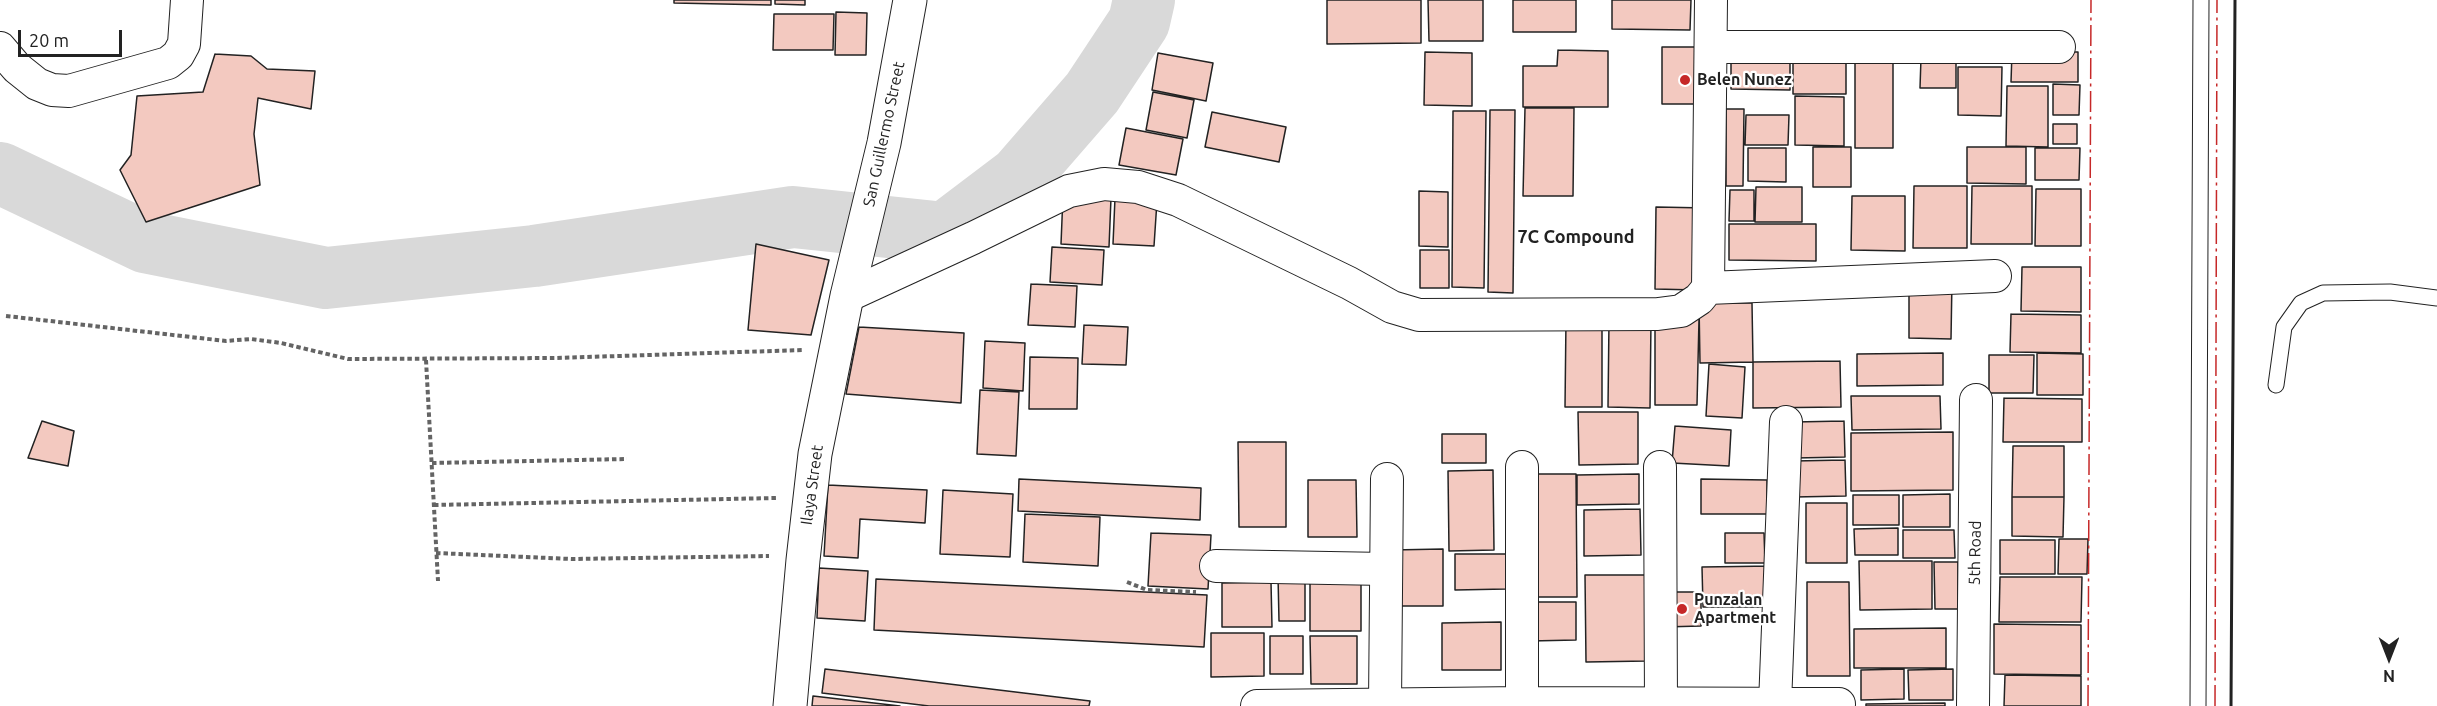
<!DOCTYPE html>
<style>
body{margin:0}
#map{position:relative;width:2437px;height:706px;overflow:hidden;background:#fff;font-family:Ubuntu,sans-serif}
canvas{display:block}
.north{position:absolute;left:2359px;top:628px;width:60px;height:60px;-webkit-text-stroke:4px #fff;paint-order:stroke;rotate:180deg;font-size:16px;font-weight:700;line-height:24px;text-align:center;color:#222}
.north::after{content:'';display:block;margin:auto;width:21px;height:27px;background:#222;clip-path:polygon(50% 0,100% 100%,50% 72%,0 100%)}
.scale{position:absolute;left:18px;top:30px;width:104px;height:27px;box-sizing:border-box;border:3px solid #222;border-top:0;padding-left:8px;font-size:18px;line-height:21px;white-space:nowrap;color:#222;-webkit-text-stroke:4px #fff;paint-order:stroke}
</style>
<div id="map">
<canvas width="2437" height="706"></canvas>
<div class="north">N</div>
<div class="scale">20 m</div>
</div>
<script>
const ctx = document.querySelector('canvas').getContext('2d');
ctx.lineJoin = 'round';
function toPath(rows) {
  const path = new Path2D();
  for (const r of rows) {
    path.moveTo(r[0], r[1]);
    for (let i = 2; i < r.length; i += 2) path.lineTo(r[i], r[i + 1]);
  }
  return path;
}
function trace(path, color, width, dash) {
  ctx.strokeStyle = color;
  ctx.lineWidth = width;
  ctx.lineCap = dash ? 'butt' : 'round';
  ctx.setLineDash(dash || []);
  ctx.stroke(path);
}
function fill(path, color) {
  ctx.fillStyle = color;
  ctx.fill(path, 'evenodd');
}
function write(font, color, halo, rows, align = 'center') {
  ctx.font = font + ' Ubuntu,sans-serif';
  ctx.lineWidth = 4.5;
  ctx.setLineDash([]);
  ctx.textBaseline = 'middle';
  ctx.strokeStyle = halo;
  ctx.fillStyle = color;
  for (const [text, x, y, turn = 0] of rows) {
    ctx.save();
    ctx.translate(x, y);
    ctx.rotate((+turn || 0) * Math.PI / 180);
    ctx.textAlign = isNaN(turn) ? turn : align;
    if (halo) ctx.strokeText(text, 0, 0);
    ctx.fillText(text, 0, 0);
    ctx.restore();
  }
}
const river = toPath([
 [0,173,145,242,326,278,534,256,793,217,945,233,1019,177,1092,93,1139,22,1144,0]
]);
const building = toPath([
 [674,0,771,0,771,5,674,3,674,0],
 [775,0,805,0,805,5,775,4,775,0],
 [1327,0,1421,0,1421,43,1327,44,1327,0],
 [1428,0,1483,0,1483,41,1429,41,1428,0],
 [1513,0,1576,0,1576,32,1513,32,1513,0],
 [1612,0,1691,0,1690,30,1612,29,1612,0],
 [836,12,867,13,866,55,835,55,836,12],
 [774,14,834,14,833,50,773,50,774,14],
 [1662,47,1706,47,1705,104,1662,104,1662,47],
 [1558,50,1608,51,1608,107,1523,107,1523,66,1557,66,1558,50],
 [1793,50,1846,50,1846,94,1793,94,1793,50],
 [1855,51,1893,51,1893,148,1855,148,1855,51],
 [1425,52,1472,53,1472,106,1424,105,1425,52],
 [2012,52,2078,52,2078,82,2011,82,2012,52],
 [1158,53,1213,63,1206,101,1152,90,1158,53],
 [215,54,251,56,267,69,315,71,311,109,258,98,254,134,260,185,146,222,120,170,131,155,137,96,203,92,215,54],
 [1731,55,1790,56,1790,90,1731,89,1731,55],
 [1921,58,1956,58,1956,88,1920,88,1921,58],
 [1958,67,2002,67,2001,116,1958,115,1958,67],
 [2053,84,2080,85,2079,115,2053,115,2053,84],
 [2007,86,2048,86,2048,147,2006,146,2007,86],
 [1153,92,1194,100,1187,138,1146,130,1153,92],
 [1795,96,1844,97,1844,146,1795,145,1795,96],
 [1525,108,1574,108,1573,196,1523,196,1525,108],
 [1726,109,1744,109,1743,186,1726,186,1726,109],
 [1490,110,1515,110,1513,293,1488,292,1490,110],
 [1453,111,1486,111,1484,288,1452,287,1453,111],
 [1212,112,1286,127,1279,162,1205,147,1212,112],
 [1746,115,1789,115,1788,145,1745,145,1746,115],
 [2053,124,2077,124,2077,144,2053,144,2053,124],
 [1126,128,1183,139,1176,175,1119,165,1126,128],
 [1813,147,1851,147,1851,187,1813,187,1813,147],
 [1967,147,2026,147,2026,184,1967,183,1967,147],
 [1748,148,1786,148,1786,182,1748,181,1748,148],
 [2035,148,2080,148,2079,180,2035,180,2035,148],
 [1914,186,1967,186,1967,248,1913,248,1914,186],
 [1972,186,2032,186,2032,244,1971,244,1972,186],
 [1756,187,1802,187,1802,222,1755,222,1756,187],
 [2036,189,2081,189,2081,246,2035,246,2036,189],
 [1730,190,1754,190,1754,221,1729,221,1730,190],
 [1419,191,1448,192,1448,247,1419,246,1419,191],
 [1063,195,1111,198,1109,247,1061,244,1063,195],
 [1852,196,1905,196,1905,251,1851,250,1852,196],
 [1115,198,1157,201,1154,246,1113,244,1115,198],
 [1656,207,1707,208,1696,290,1655,289,1656,207],
 [1729,224,1816,224,1816,261,1729,260,1729,224],
 [756,244,829,260,811,335,748,330,756,244],
 [1052,247,1104,250,1102,285,1050,282,1052,247],
 [1420,250,1449,250,1449,288,1420,288,1420,250],
 [2022,267,2081,267,2081,312,2021,311,2022,267],
 [1909,280,1952,280,1951,339,1909,338,1909,280],
 [1031,284,1077,286,1075,327,1028,325,1031,284],
 [1699,303,1752,303,1753,362,1700,363,1699,303],
 [2011,314,2081,315,2081,353,2010,352,2011,314],
 [1566,319,1602,319,1602,407,1565,407,1566,319],
 [1655,319,1699,319,1697,405,1655,405,1655,319],
 [1609,320,1651,320,1650,408,1608,407,1609,320],
 [1084,325,1128,327,1126,365,1082,364,1084,325],
 [859,327,964,333,961,403,846,394,859,327],
 [985,341,1025,343,1023,391,983,388,985,341],
 [1943,353,1943,385,1857,386,1857,354,1943,353],
 [2037,353,2083,354,2083,395,2037,395,2037,353],
 [1989,355,2034,355,2033,393,1989,393,1989,355],
 [1030,357,1078,358,1077,409,1029,409,1030,357],
 [1840,361,1841,407,1753,408,1753,362,1840,361],
 [1709,364,1745,367,1742,418,1706,416,1709,364],
 [980,390,1019,392,1016,456,977,454,980,390],
 [1851,396,1940,396,1941,429,1852,430,1851,396],
 [2004,398,2082,399,2082,442,2003,442,2004,398],
 [1578,412,1638,412,1638,464,1579,465,1578,412],
 [42,421,74,431,68,466,28,458,42,421],
 [1844,421,1845,457,1795,458,1794,422,1844,421],
 [1675,426,1731,430,1729,466,1672,463,1675,426],
 [1953,432,1953,490,1851,491,1851,433,1953,432],
 [1442,434,1486,434,1486,463,1442,463,1442,434],
 [1238,442,1286,442,1286,527,1239,527,1238,442],
 [2013,446,2064,446,2064,497,2012,497,2013,446],
 [1845,460,1846,496,1794,497,1794,461,1845,460],
 [1493,470,1494,550,1449,551,1448,471,1493,470],
 [1527,474,1576,474,1577,597,1528,597,1527,474],
 [1639,474,1639,504,1577,505,1577,475,1639,474],
 [1019,479,1201,488,1200,520,1018,511,1019,479],
 [1701,479,1767,480,1767,514,1701,514,1701,479],
 [1308,480,1356,480,1357,537,1308,537,1308,480],
 [828,485,927,490,925,523,860,519,858,558,824,556,828,485],
 [943,490,1013,494,1010,557,940,554,943,490],
 [1950,494,1950,527,1903,527,1903,495,1950,494],
 [1853,495,1899,495,1899,525,1853,525,1853,495],
 [2012,497,2064,497,2063,537,2012,536,2012,497],
 [1806,503,1847,503,1847,563,1806,563,1806,503],
 [1640,509,1641,555,1584,556,1584,510,1640,509],
 [1025,514,1100,517,1098,566,1023,562,1025,514],
 [1898,528,1898,555,1855,555,1854,529,1898,528],
 [1903,530,1954,530,1955,558,1903,558,1903,530],
 [1151,533,1211,535,1208,589,1148,586,1151,533],
 [1725,533,1764,533,1765,563,1725,563,1725,533],
 [2059,539,2088,539,2087,574,2058,574,2059,539],
 [2000,540,2055,540,2055,574,2000,574,2000,540],
 [1443,549,1443,606,1392,606,1392,550,1443,549],
 [1455,554,1506,554,1506,589,1455,590,1455,554],
 [1859,561,1932,561,1932,609,1860,610,1859,561],
 [1934,562,1958,562,1958,609,1935,609,1934,562],
 [1772,566,1773,607,1703,607,1702,567,1772,566],
 [819,568,868,571,865,621,817,618,819,568],
 [1305,575,1305,621,1279,621,1278,576,1305,575],
 [1585,575,1646,575,1647,661,1586,662,1585,575],
 [2000,577,2082,577,2081,622,1999,622,2000,577],
 [876,579,1207,595,1204,647,874,630,876,579],
 [1310,579,1361,579,1361,631,1310,631,1310,579],
 [1271,582,1272,627,1222,627,1222,583,1271,582],
 [1807,582,1849,582,1850,676,1807,676,1807,582],
 [1663,592,1701,592,1701,626,1663,627,1663,592],
 [1529,602,1576,602,1576,640,1530,641,1529,602],
 [1501,622,1501,670,1442,670,1442,623,1501,622],
 [1994,624,2081,625,2081,675,1994,674,1994,624],
 [1946,628,1946,668,1854,668,1854,629,1946,628],
 [1211,633,1264,633,1264,676,1211,677,1211,633],
 [1270,636,1303,636,1303,674,1270,674,1270,636],
 [1310,636,1357,636,1357,684,1311,684,1310,636],
 [825,669,1090,701,1089,706,929,706,822,693,825,669],
 [1904,669,1904,699,1861,700,1861,670,1904,669],
 [1953,669,1953,700,1909,700,1908,670,1953,669],
 [2005,675,2081,676,2081,706,2004,706,2005,675],
 [813,696,900,706,812,706,813,696],
 [1945,703,1945,706,1866,706,1866,704,1945,703]
]);
const path = toPath([
 [6,316,226,341,251,339,281,343,348,359,557,358,802,350],
 [426,360,438,581],
 [432,463,627,459],
 [434,505,776,498],
 [436,553,571,559,769,556],
 [1127,582,1147,590,1196,592]
]);
const service = toPath([
 [2276,385,2284,327,2301,303,2323,293,2390,292,2437,298],
 [2198,706,2201,0]
]);
const minor = toPath([
 [1711,0,1708,288,1995,276],
 [1711,47,2059,47],
 [0,48,17,68,37,84,52,90,69,91,168,63,178,55,184,44,187,0],
 [847,296,973,238,1069,191,1104,184,1138,187,1178,200,1349,283,1392,307,1419,315,1658,314,1681,311,1699,299,1708,288],
 [1522,467,1522,706],
 [1660,467,1661,704],
 [1216,566,1386,569],
 [1385,704,1387,479],
 [1775,704,1786,422],
 [1257,706,1522,703,1839,704],
 [1973,706,1976,400]
]);
const secondary = toPath([
 [790,706,803,560,815,454,847,296,884,143,910,0]
]);
const wall = toPath([
 [2231,706,2235,0]
]);
const power = toPath([
 [2088,706,2091,0],
 [2215,706,2217,0]
]);
const markers = [
 [1685,80,6,"#c62828"],
 [1682,609,6,"#c62828"]
];
const poiNames = [
 ["Belen Nunez",1697,80],
 ["Punzalan",1694,600],
 ["Apartment",1694,618]
];
const streetNames = [
 ["San Guillermo Street",884,134,-78],
 ["Ilaya Street",812,485,-82],
 ["5th Road",1975,553,-89]
];
const neighbourhoodNames = [
 ["7C Compound",1576,237]
];
trace(river, '#d9d9d9', 62);
fill(building, '#f3c9c0');
trace(building, '#222', 1.5);
trace(service, '#222', 17);
trace(minor, '#222', 34);
trace(secondary, '#222', 35);
trace(path, '#646464', 4, [4.5, 3]);
trace(service, '#fff', 15);
trace(minor, '#fff', 32);
trace(secondary, '#fff', 33);
trace(wall, '#222', 3);
trace(power, '#c62828', 1.5, [21, 4.5, 3, 4.5]);
for (const [x, y, r, color] of markers) {
  const dot = new Path2D();
  dot.arc(x, y, r, 0, 2 * Math.PI);
  ctx.fillStyle = color;
  ctx.fill(dot);
  trace(dot, '#fff', 2);
}
write('bold 16px', '#222', '#fff', poiNames, 'left');
write('16px', '#222', '#fff', streetNames);
write('bold 18px', '#222', '#fff', neighbourhoodNames);
</script>
